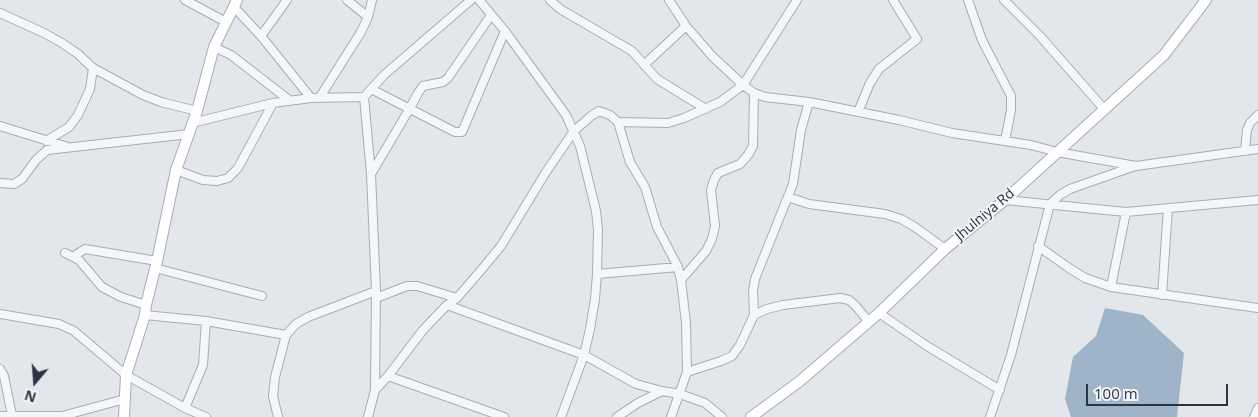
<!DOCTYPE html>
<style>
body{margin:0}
#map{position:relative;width:1258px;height:417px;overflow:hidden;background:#e3e6ea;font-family:"Open Sans",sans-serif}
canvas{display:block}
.north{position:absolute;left:10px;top:357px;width:50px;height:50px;-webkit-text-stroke:4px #f2f5f8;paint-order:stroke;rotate:198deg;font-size:14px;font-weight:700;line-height:20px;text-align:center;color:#2b3442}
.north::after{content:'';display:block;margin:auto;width:18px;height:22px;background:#2b3442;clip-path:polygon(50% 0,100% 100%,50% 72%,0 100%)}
.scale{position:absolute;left:1086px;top:384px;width:142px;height:22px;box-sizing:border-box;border:2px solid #2b3442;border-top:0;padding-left:6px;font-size:15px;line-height:18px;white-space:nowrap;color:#2b3442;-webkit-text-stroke:4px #f2f5f8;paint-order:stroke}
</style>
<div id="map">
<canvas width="1258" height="417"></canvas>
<div class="north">N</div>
<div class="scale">100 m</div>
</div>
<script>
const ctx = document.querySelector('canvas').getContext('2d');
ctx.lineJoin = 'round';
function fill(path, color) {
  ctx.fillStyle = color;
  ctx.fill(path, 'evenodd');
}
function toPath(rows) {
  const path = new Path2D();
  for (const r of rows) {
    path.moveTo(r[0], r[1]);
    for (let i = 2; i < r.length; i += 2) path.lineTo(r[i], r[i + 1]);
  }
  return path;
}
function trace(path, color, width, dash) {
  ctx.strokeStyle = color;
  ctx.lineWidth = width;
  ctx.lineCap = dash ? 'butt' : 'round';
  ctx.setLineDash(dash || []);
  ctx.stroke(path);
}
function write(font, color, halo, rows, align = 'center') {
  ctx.font = font + ' "Open Sans",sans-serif';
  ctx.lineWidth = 4;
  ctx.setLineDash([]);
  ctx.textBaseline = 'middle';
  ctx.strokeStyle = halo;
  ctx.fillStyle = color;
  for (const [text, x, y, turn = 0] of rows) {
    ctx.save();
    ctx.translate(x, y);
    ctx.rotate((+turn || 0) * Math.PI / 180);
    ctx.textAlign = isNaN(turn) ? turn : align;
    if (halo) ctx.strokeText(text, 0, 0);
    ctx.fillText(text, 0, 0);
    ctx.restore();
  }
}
const water = toPath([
 [1105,308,1143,315,1184,353,1177,417,1071,417,1065,399,1073,357,1096,336]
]);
const street = toPath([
 [185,0,226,22],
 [347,0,368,17],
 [479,0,505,31,566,115,580,146,596,211,598,230,597,274,595,299,590,329,584,355,561,417],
 [550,0,560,9,632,51,657,79,706,109],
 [669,0,686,26,712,56,743,85,754,93,765,97,809,102,899,120,952,133,1031,145,1057,152,1136,166,1258,149],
 [968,0,982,40,1011,96,1011,110,1005,141],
 [1004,0,1040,36,1104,109],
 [234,7,261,36,311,98],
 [0,13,44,33,62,43,78,54,93,68,90,89,78,115,69,127,46,141],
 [261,36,287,0],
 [214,47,231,55,289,100],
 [644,65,686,26],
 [93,68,143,95,161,102,197,111],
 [371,89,455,132,462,132,505,31],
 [320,97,361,32,368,17,372,0],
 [364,97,371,174,376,291,375,390,368,417],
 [858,112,870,83,879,69,917,39,893,0],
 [618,122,668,123,684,118,720,102,743,85,797,0],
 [192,123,273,103,311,98,364,97,384,75,471,0],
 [0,126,65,146],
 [1245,151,1247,130,1250,123,1258,115],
 [176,170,203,180,217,181,228,178,238,168,273,103],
 [371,174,410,108,418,93,423,86,443,82,448,78,491,15],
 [0,183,14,184,22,179,36,160,47,150,189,134],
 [788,197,809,204,885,214,901,219,915,227,945,249],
 [1005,200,1126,212,1258,200],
 [1038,246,1069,268,1085,278,1111,287,1258,308],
 [65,253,79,260,102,287,121,297,146,305],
 [74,256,85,249,157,261],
 [155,268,262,296],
 [597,274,678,267],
 [681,280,706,251,712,239,715,226,711,190,714,180,718,173,740,164,748,155,753,146,754,93],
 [1111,287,1126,212],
 [1162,295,1168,208],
 [376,298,407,286,417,286,457,298],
 [447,305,584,355,636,384,662,391,680,394,705,403,722,417],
 [879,313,927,346,1000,390],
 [0,314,59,324,74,331,126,375,185,408,206,417],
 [145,315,206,321,286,335],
 [754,315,753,291,755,279,793,184,801,130,809,102],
 [0,369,4,376,12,415],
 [687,372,721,361,732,356,740,345,754,315,767,309,783,305,840,298,849,300,855,305,869,322],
 [388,376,504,417],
 [375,390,388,376,423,330,447,305,457,298,482,269,501,246,546,172,574,131,591,116,599,111,610,115,618,122,630,162,645,187,657,227,678,267,681,280,686,323,687,372,671,417],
 [185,408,203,365,206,321],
 [0,416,62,416,125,399],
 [278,417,273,396,275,377,286,335,296,324,308,317,376,291],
 [617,417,638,403,662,391],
 [990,417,1011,355,1050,204,1060,195,1070,189,1135,166],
 [1254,417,1258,408]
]);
const secondary = toPath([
 [124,417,126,375,145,315,146,305,157,261,176,170,197,111,214,47,237,0],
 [751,417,800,381,879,313,945,249,1005,200,1164,55,1206,0]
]);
const streetNames = [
 ["Jhulniya Rd",985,215,-40]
];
fill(water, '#9fb4c9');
trace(street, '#a8adb4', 10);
trace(secondary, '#a8adb4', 12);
trace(street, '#f5f6f9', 8);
trace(secondary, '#fff', 10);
write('14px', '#2b3442', '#f2f5f8', streetNames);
</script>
